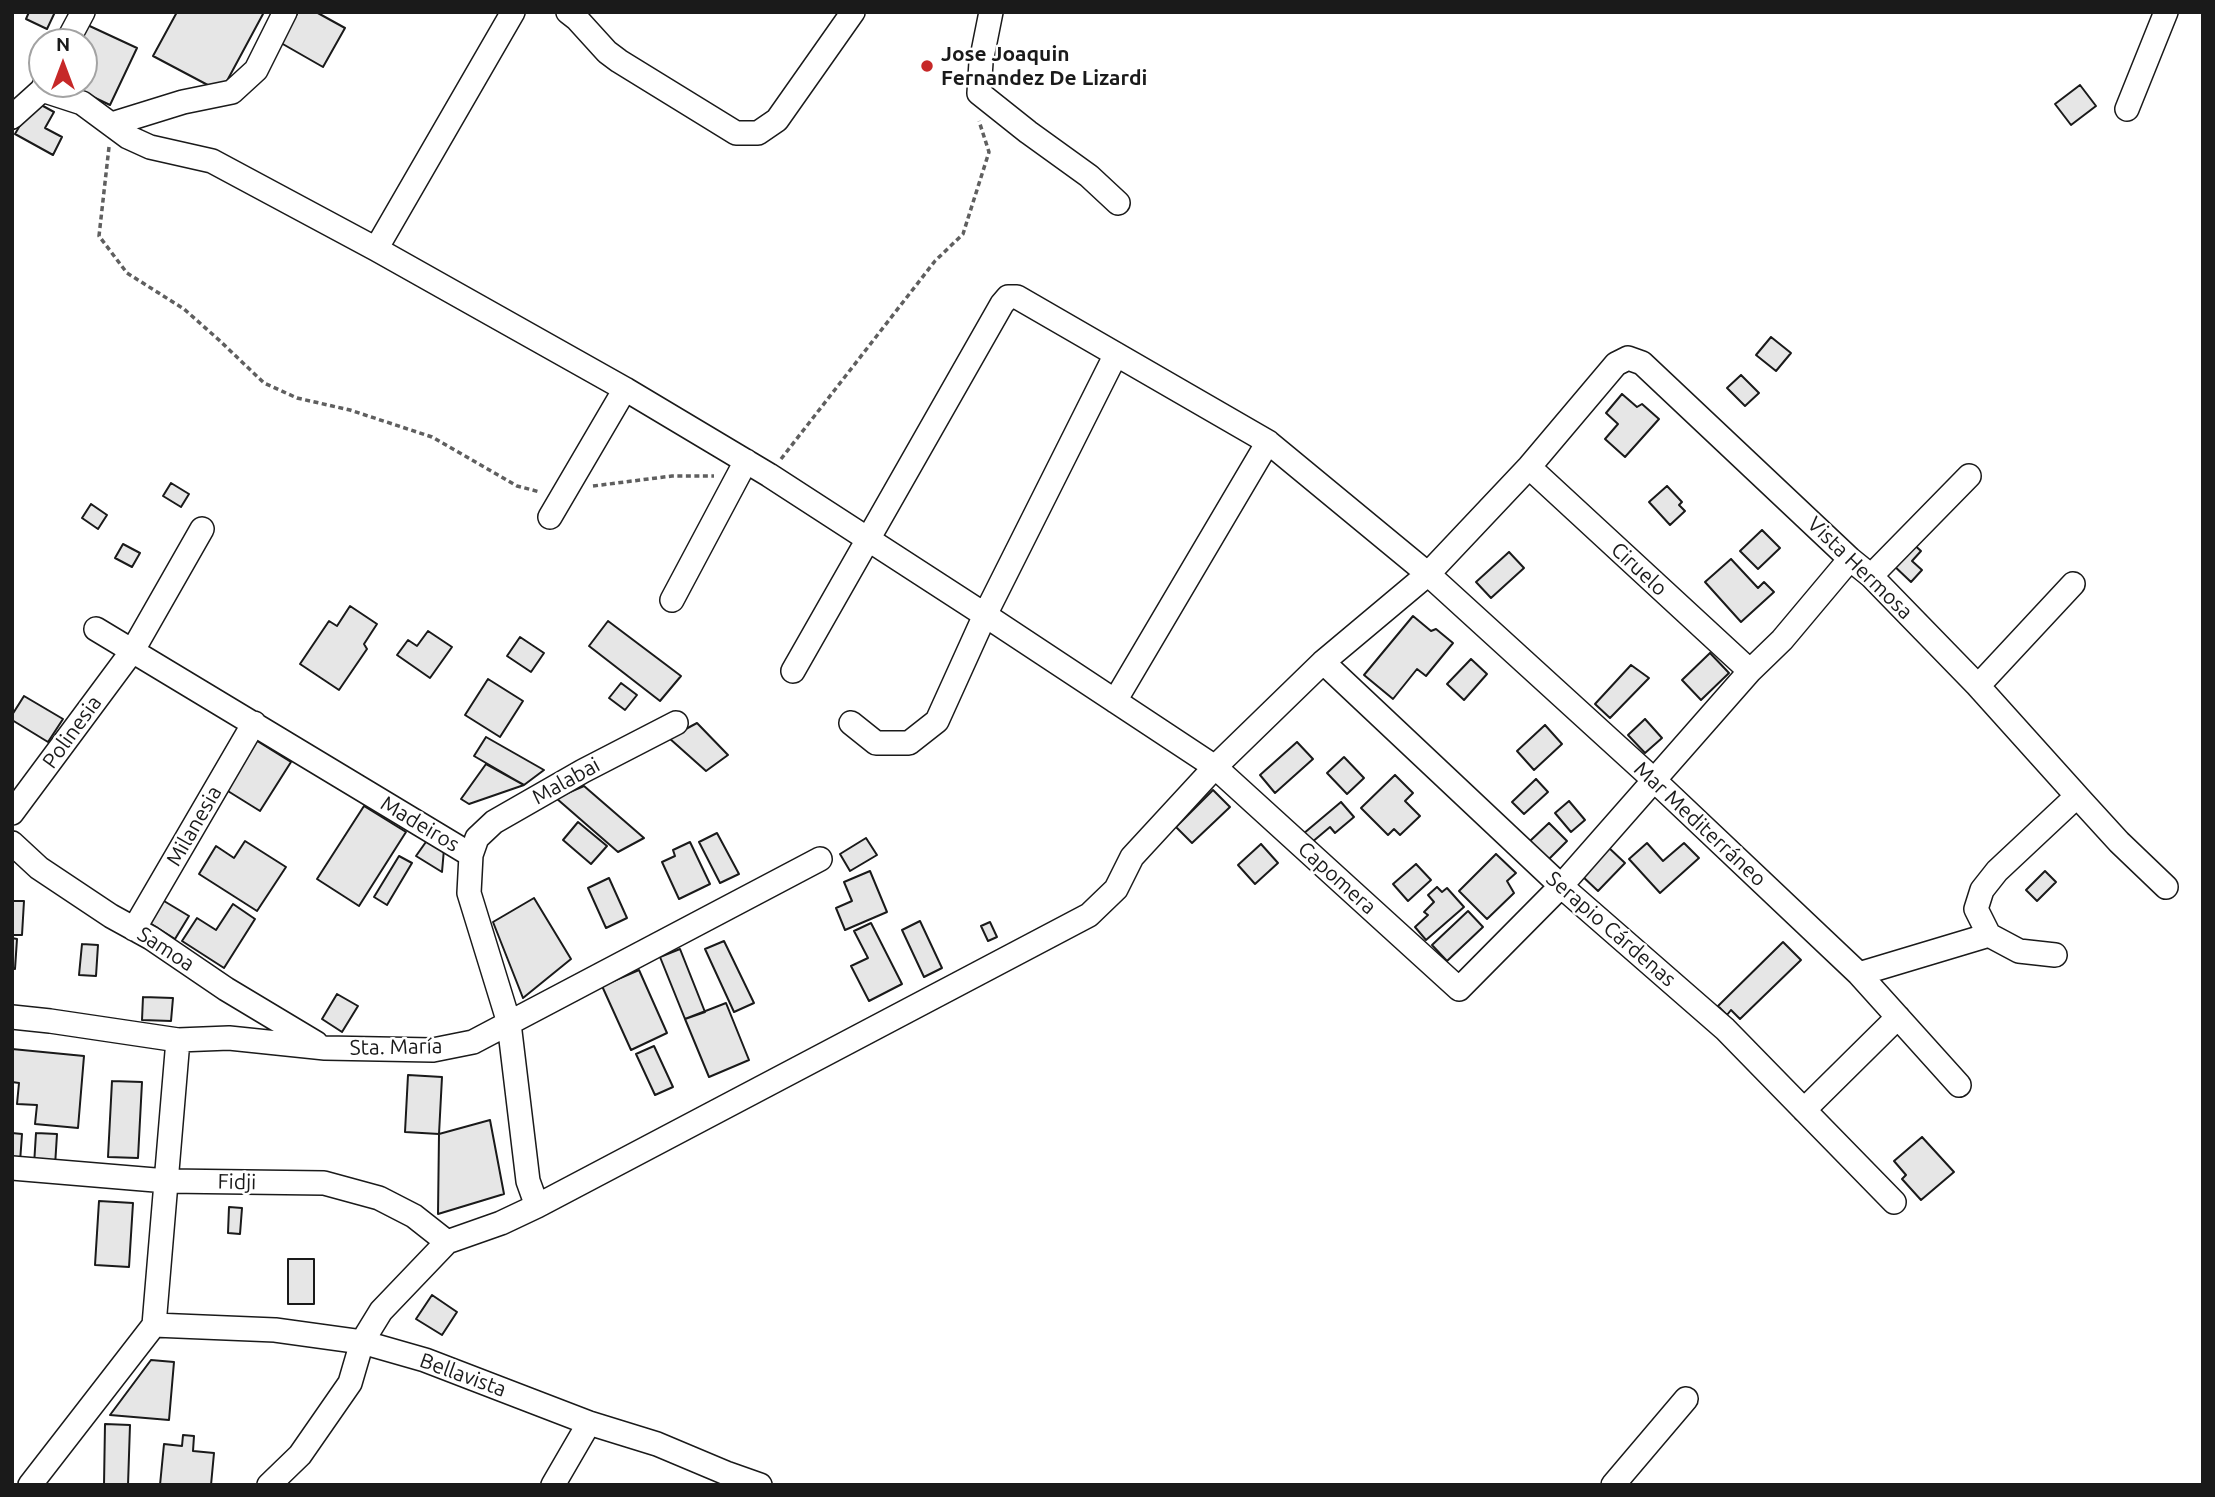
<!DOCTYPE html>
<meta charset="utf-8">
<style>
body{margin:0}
#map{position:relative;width:2215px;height:1497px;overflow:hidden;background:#fff;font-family:Ubuntu,sans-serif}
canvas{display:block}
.frame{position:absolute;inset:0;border:14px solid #1a1a1a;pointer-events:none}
.north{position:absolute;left:28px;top:28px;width:70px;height:70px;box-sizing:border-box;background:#fff;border:2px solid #a3a3a3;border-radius:50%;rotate:0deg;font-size:19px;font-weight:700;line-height:28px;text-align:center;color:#1a1a1a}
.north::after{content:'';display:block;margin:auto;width:24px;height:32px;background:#c62828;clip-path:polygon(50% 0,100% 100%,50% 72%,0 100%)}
</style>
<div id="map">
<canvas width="2215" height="1497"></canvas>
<div class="frame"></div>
<div class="north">N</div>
</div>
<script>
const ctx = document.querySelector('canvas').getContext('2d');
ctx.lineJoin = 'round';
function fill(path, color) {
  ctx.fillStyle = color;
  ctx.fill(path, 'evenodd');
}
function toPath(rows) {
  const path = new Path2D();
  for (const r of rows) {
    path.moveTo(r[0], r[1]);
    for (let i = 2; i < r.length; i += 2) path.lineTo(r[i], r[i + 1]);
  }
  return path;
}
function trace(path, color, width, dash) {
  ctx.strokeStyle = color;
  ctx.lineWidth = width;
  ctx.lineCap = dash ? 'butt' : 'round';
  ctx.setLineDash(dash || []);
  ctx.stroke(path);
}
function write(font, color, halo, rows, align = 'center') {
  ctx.font = font + ' Ubuntu,sans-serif';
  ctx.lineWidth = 5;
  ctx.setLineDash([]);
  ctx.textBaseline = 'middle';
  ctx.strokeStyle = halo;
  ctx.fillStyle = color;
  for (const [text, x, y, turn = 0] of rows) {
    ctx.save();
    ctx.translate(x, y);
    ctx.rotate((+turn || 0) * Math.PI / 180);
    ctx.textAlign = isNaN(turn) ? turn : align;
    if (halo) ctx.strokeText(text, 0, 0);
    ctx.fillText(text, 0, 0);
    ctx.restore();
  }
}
const building = toPath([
 [29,12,55,12,47,29,26,19,29,12],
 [177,12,260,12,263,14,221,92,153,56,177,12],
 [298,12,316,12,345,28,323,67,281,43,298,12],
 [81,22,137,48,110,105,66,84,84,84,84,42,71,42,81,22],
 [2080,85,2096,106,2071,125,2055,104,2080,85],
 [34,101,54,112,45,128,62,137,53,155,15,134,34,101],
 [1771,337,1791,353,1776,371,1756,355,1771,337],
 [1741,375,1759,393,1745,406,1727,388,1741,375],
 [1622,394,1637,407,1642,404,1659,419,1625,457,1605,439,1618,424,1606,413,1622,394],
 [171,483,189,494,181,507,163,496,171,483],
 [1667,486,1682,502,1679,505,1685,511,1670,525,1649,502,1667,486],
 [91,504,107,515,98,529,82,518,91,504],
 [1762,530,1780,548,1758,569,1740,551,1762,530],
 [1911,542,1921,551,1912,561,1922,570,1911,582,1891,563,1911,542],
 [123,544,140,553,132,567,115,558,123,544],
 [1509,552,1524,568,1491,598,1476,582,1509,552],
 [1731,559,1758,588,1764,582,1774,592,1741,622,1705,582,1731,559],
 [350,606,377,624,364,644,367,649,339,690,300,664,329,621,337,626,350,606],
 [1413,616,1431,631,1436,629,1453,643,1426,676,1417,669,1393,699,1364,675,1413,616],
 [608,621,681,676,660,701,589,646,608,621],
 [428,631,452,647,430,678,397,655,408,640,417,646,428,631],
 [520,637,544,653,531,672,507,656,520,637],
 [1710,653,1729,673,1701,700,1682,680,1710,653],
 [1471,659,1487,674,1464,700,1447,684,1471,659],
 [1631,665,1649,678,1610,718,1595,704,1631,665],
 [488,679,523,701,500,737,465,715,488,679],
 [621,683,637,695,625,710,609,698,621,683],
 [24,696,63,719,48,742,12,720,12,715,24,696],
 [1645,719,1662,738,1645,753,1628,735,1645,719],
 [697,723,728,755,706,771,669,738,697,723],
 [1545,725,1562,744,1534,770,1517,751,1545,725],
 [486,737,544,770,524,785,474,756,486,737],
 [254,739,291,762,260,811,223,788,254,739],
 [1297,742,1313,759,1275,793,1260,775,1297,742],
 [1344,757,1364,778,1347,794,1327,773,1344,757],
 [486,764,524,785,469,804,461,799,486,764],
 [1395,775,1413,793,1405,801,1420,816,1400,835,1394,829,1388,835,1361,808,1395,775],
 [1536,779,1548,792,1524,814,1512,802,1536,779],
 [584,786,644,838,618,852,556,798,584,786],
 [1213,790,1230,807,1192,843,1176,827,1213,790],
 [1569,801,1585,820,1571,832,1555,813,1569,801],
 [1341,802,1354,817,1335,833,1330,827,1311,843,1303,834,1341,802],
 [364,806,406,832,359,906,317,879,364,806],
 [578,822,607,846,591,864,563,840,578,822],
 [1549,823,1567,841,1548,860,1530,841,1549,823],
 [717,833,739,874,720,883,699,842,717,833],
 [866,838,877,855,850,871,840,854,866,838],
 [428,839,444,849,442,872,416,856,428,839],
 [245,841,286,867,257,911,199,874,216,846,234,858,245,841],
 [690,842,710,884,679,899,662,862,675,856,673,850,690,842],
 [1647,843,1663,861,1684,843,1699,858,1660,893,1629,859,1647,843],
 [1261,844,1278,863,1255,884,1238,865,1261,844],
 [1608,847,1625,863,1598,891,1581,875,1608,847],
 [1496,854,1516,873,1507,881,1514,893,1487,919,1459,891,1496,854],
 [399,856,412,863,387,905,374,897,399,856],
 [1416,864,1431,880,1408,901,1393,884,1416,864],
 [870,871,887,912,845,930,836,908,852,901,844,882,870,871],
 [2045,871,2056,882,2037,901,2026,890,2045,871],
 [609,878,627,918,606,928,588,888,609,878],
 [1437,887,1442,892,1447,888,1464,907,1426,940,1415,927,1428,915,1424,912,1434,902,1428,895,1437,887],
 [159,898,189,916,175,939,145,920,159,898],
 [534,898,571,959,523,998,493,922,534,898],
 [12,901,24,901,22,935,12,935,12,901],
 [233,904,255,919,224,968,182,941,197,918,216,930,233,904],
 [1468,911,1483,927,1447,961,1432,945,1468,911],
 [920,921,942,968,924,977,902,930,920,921],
 [990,922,997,937,988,941,981,926,990,922],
 [871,923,902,984,869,1001,851,966,868,958,854,931,871,923],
 [12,938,17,939,15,969,12,968,12,938],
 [724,941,754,1003,734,1012,705,949,724,941],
 [1783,942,1801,960,1740,1019,1731,1010,1727,1015,1718,1006,1783,942],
 [82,944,98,945,96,976,79,975,82,944],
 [680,949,705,1012,685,1019,660,957,680,949],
 [639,970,667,1033,631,1050,602,986,639,970],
 [337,994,358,1006,342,1032,322,1019,337,994],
 [143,997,173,998,171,1021,142,1020,143,997],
 [726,1003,749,1060,709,1077,685,1019,726,1003],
 [654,1046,673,1087,655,1095,636,1054,654,1046],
 [12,1049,84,1056,78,1128,35,1124,37,1105,17,1104,19,1083,12,1082,12,1049],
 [408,1075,442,1077,439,1134,405,1132,408,1075],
 [112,1081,142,1082,138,1158,108,1157,112,1081],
 [490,1120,504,1194,438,1214,439,1134,490,1120],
 [12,1133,22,1134,20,1162,12,1162,12,1133],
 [36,1133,57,1134,55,1166,34,1165,36,1133],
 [1922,1137,1954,1172,1921,1200,1902,1179,1906,1175,1894,1161,1922,1137],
 [99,1201,133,1203,129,1267,95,1265,99,1201],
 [229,1207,242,1208,240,1234,228,1233,229,1207],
 [288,1259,314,1259,314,1304,288,1304,288,1259],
 [432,1295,457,1312,442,1335,416,1319,432,1295],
 [151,1360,174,1362,169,1420,110,1415,151,1360],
 [105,1424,130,1425,128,1485,104,1485,105,1424],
 [183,1435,194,1436,193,1451,214,1453,211,1485,160,1485,164,1444,182,1446,183,1435]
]);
const path = toPath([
 [109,147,99,236,127,273,184,309,219,340,264,383,297,398,350,410,432,437,517,486,540,492],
 [781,459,935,261,963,234,989,152,979,121],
 [593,486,672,476,714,476]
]);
const minor = toPath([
 [568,12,577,19,607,52,619,61,736,133,758,133,777,120,853,12],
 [991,12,981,62,979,93,1028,132,1089,176,1118,203],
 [67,42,83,12],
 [42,90,82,103,128,137,150,147,212,161,376,249,625,389,769,475,985,615,1215,767,1459,989,1561,886,1750,671,1782,640,1850,559],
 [2127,109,2166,12],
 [12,117,42,90,45,84],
 [112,124,183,102,232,92,256,70,285,12],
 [376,249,513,12],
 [1529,467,1750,671],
 [550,517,625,389],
 [1871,576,1969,476],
 [672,600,746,461],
 [96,629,471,855,469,893,509,1023,528,1181,537,1206],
 [1323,662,1561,886,1725,1029,1894,1202],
 [793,671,1002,304,1008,297,1017,297,1268,442,1428,574,1654,780,1859,974,1959,1085],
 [1978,686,2073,584],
 [1115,701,1268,442],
 [851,723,876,743,909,743,937,721,985,615,1116,354],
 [12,813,133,650,202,529],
 [12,843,39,868,111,916,151,938,226,989,316,1043],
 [471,855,477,838,494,822,583,771,676,723],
 [134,929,254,723],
 [1989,935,2019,951,2055,955],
 [1859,974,1989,935,1976,909,1982,890,1997,871,2077,796,2119,842,2166,887],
 [12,1017,50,1021,178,1040,229,1038,325,1048,433,1050,473,1042,820,859],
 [1804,1110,1898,1017],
 [12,1168,167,1181,324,1183,379,1198,414,1216,447,1242],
 [154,1325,275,1330,362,1342,425,1360,589,1423,657,1444,726,1473,760,1485],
 [30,1485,154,1325,178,1040],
 [269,1485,300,1455,350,1383,362,1342,381,1311,447,1242,501,1223,537,1206,1089,915,1116,889,1132,857,1215,767,1323,662,1428,574,1529,467,1616,364,1628,358,1642,363,1850,559,1871,576,1978,686,2077,796],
 [553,1485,589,1423],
 [1613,1485,1686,1399]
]);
const markers = [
 [927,66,7,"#c62828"]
];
const poiNames = [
 ["Jose Joaquin",941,54],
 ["Fernandez De Lizardi",941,78]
];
const streetNames = [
 ["Vista Hermosa",1860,568,44],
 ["Ciruelo",1639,569,43],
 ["Polinesia",72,732,-54],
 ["Malabai",566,781,-29],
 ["Madeiros",420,824,31],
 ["Mar Mediterráneo",1700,824,43],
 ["Milanesia",194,826,-60],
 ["Capomera",1337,878,42],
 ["Serapio Cárdenas",1611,929,41],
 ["Samoa",166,949,33],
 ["Sta. María",396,1047,-1],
 ["Fidji",237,1182,1],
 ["Bellavista",463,1375,20]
];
fill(building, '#e6e6e6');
trace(building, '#1a1a1a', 2);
trace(minor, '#1a1a1a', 26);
trace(path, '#5f5f5f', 3.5, [5, 3.5]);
trace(minor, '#fff', 23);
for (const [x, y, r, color] of markers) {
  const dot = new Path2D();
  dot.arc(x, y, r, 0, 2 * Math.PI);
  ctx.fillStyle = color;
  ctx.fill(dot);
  trace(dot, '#fff', 2.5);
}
write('bold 21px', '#1a1a1a', '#fff', poiNames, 'left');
write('21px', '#1a1a1a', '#fff', streetNames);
</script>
